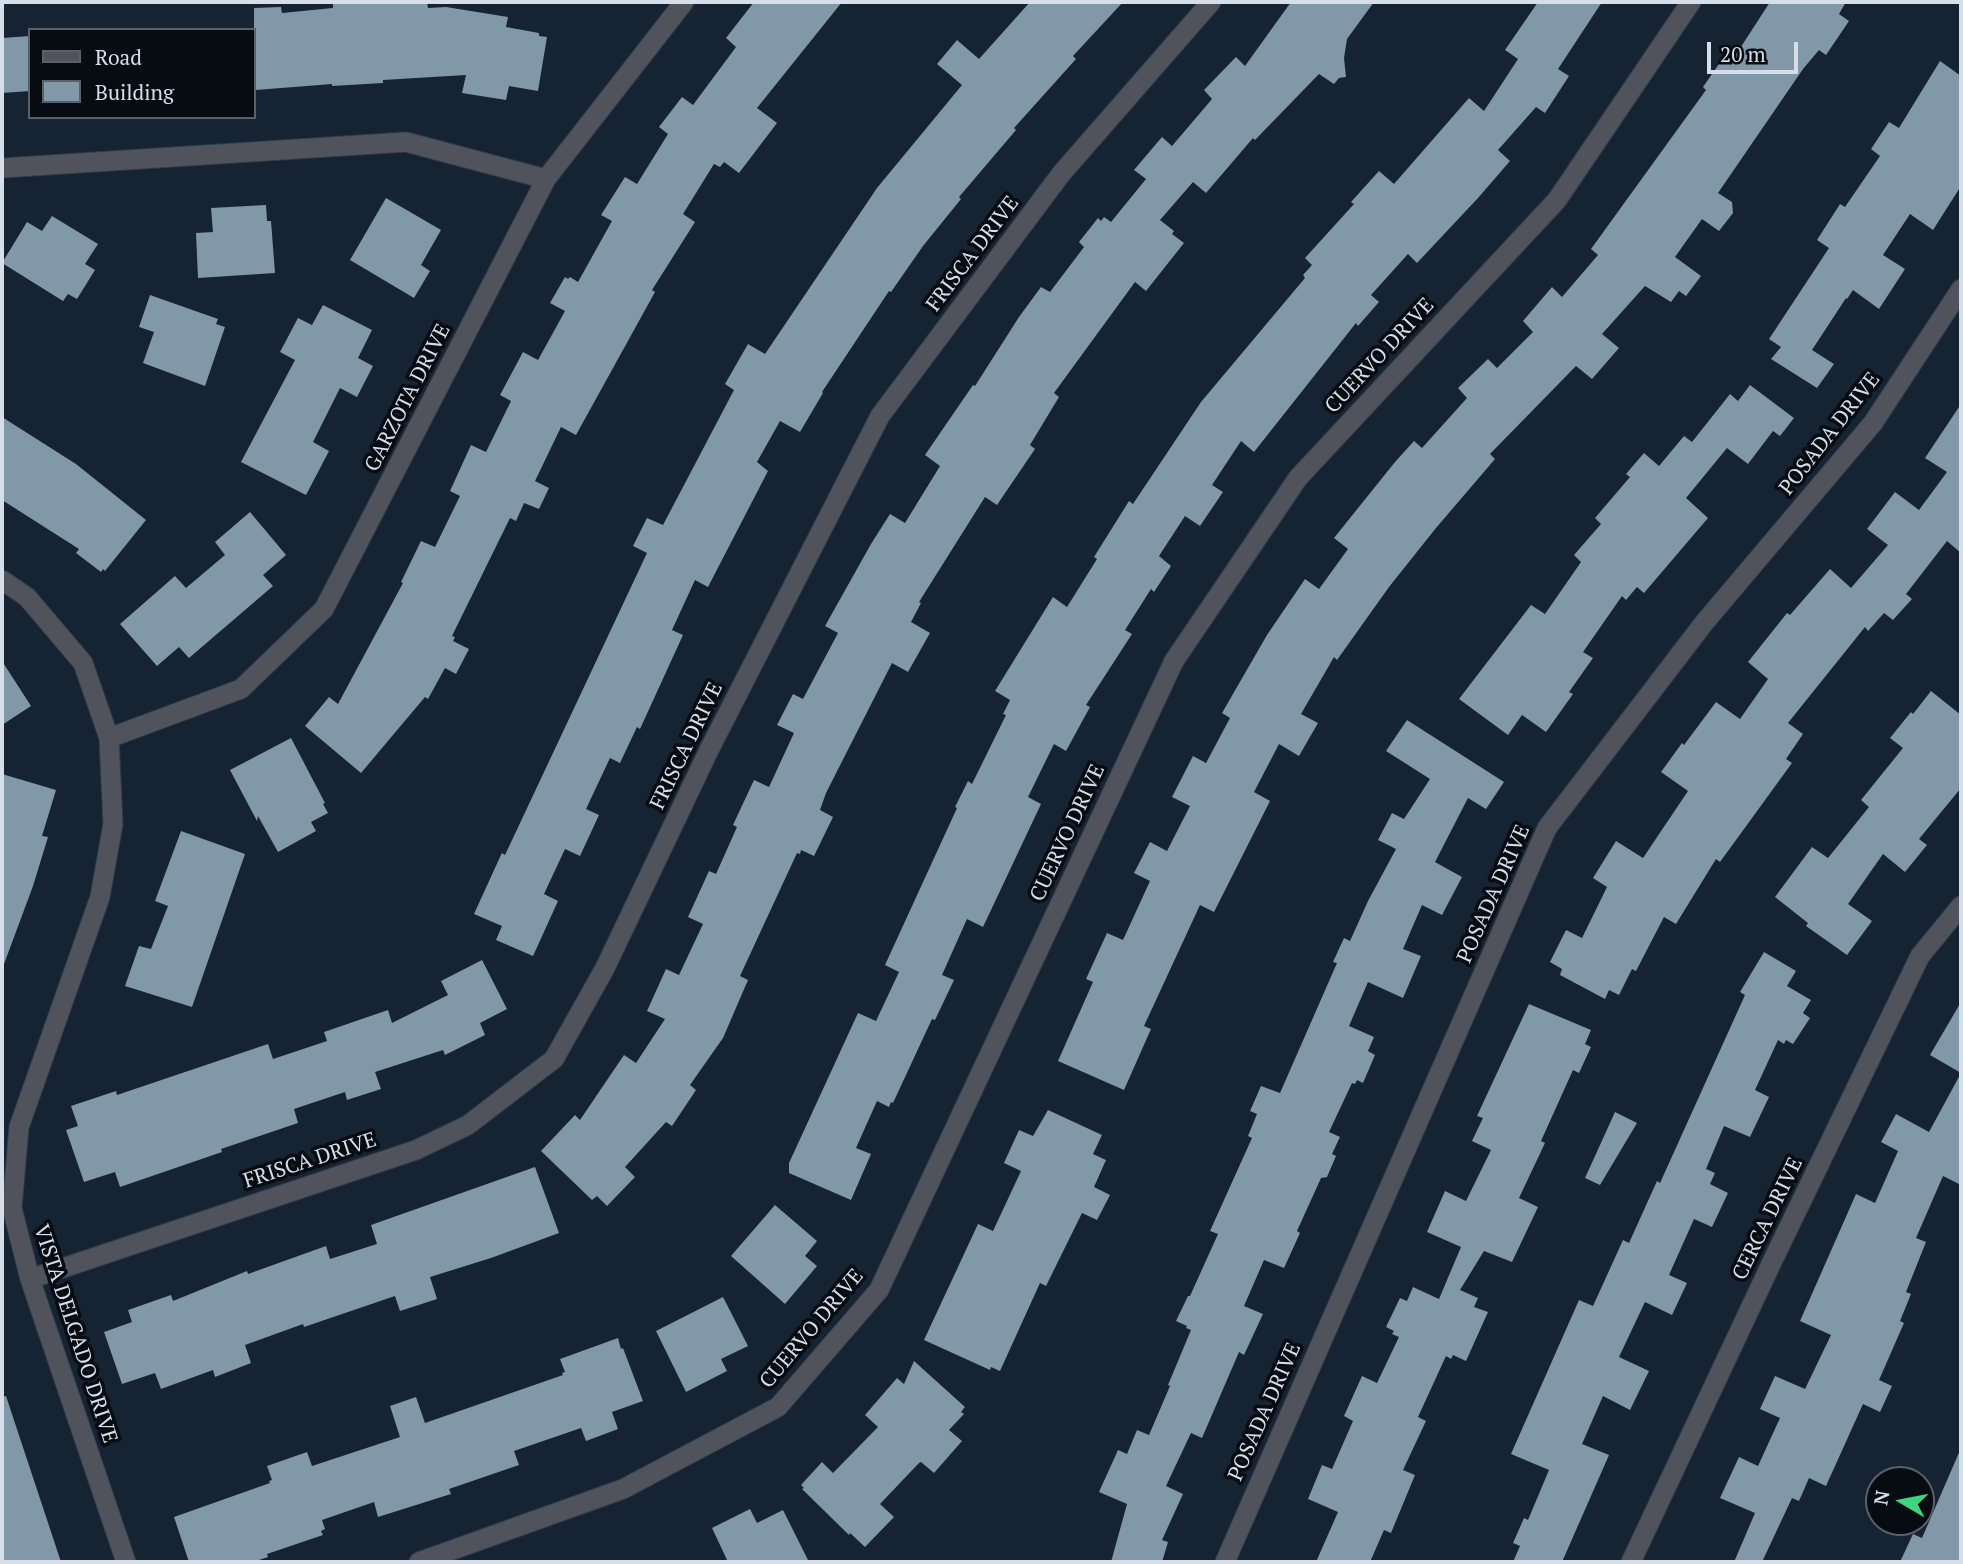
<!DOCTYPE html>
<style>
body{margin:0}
#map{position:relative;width:1963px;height:1564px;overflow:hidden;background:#162332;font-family:"PT Serif",serif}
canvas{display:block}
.frame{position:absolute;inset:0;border:4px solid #d6dee9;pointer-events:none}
.legend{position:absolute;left:28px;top:28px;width:228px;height:91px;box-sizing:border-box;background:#070c13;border:2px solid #5a6069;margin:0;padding:9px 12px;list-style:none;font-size:21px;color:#d6dee9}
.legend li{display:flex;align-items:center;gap:14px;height:35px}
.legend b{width:35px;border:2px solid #5a6069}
.north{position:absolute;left:1865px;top:1466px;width:70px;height:70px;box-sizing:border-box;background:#070c13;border:2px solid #5a6069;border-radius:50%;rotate:280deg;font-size:19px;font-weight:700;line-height:28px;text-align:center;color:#d6dee9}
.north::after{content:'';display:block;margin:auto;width:24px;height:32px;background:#3bd77f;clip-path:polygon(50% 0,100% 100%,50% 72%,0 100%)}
.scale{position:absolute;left:1707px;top:42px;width:91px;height:32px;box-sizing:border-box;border:4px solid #d6dee9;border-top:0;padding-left:9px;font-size:21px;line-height:24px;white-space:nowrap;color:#d6dee9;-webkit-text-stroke:5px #070c13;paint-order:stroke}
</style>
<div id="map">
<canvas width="1963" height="1564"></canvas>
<div class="frame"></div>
<ul class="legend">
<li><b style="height:9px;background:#51535c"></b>Road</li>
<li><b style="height:19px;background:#8098a7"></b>Building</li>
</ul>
<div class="north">N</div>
<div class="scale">20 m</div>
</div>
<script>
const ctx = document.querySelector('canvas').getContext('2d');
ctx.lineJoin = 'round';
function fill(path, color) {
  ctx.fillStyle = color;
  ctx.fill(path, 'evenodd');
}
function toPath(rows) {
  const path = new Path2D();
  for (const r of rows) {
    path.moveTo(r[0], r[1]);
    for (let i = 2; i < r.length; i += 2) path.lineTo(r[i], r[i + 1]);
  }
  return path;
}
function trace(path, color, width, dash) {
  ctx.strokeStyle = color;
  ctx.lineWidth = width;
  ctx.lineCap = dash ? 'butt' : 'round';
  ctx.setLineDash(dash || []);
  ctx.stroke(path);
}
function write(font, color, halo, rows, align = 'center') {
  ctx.font = font + ' "PT Serif",serif';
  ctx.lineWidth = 7;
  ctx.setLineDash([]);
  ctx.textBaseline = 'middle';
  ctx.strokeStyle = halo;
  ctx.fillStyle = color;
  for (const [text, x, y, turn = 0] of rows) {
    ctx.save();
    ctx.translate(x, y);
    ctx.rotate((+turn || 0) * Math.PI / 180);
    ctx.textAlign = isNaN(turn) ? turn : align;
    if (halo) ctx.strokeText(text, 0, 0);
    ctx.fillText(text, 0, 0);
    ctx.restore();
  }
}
const building = toPath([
 [333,2,427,2,428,8,446,7,508,17,506,27,539,33,539,36,547,37,538,91,509,86,506,100,462,93,466,75,383,80,383,83,332,86,332,84,256,90,254,74,254,8,281,7,282,13,333,8],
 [754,2,842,2,757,108,777,123,739,173,724,162,720,167,714,164,683,214,695,222,652,290,655,292,576,435,561,427,535,481,549,488,539,509,524,503,516,521,510,518,452,636,455,637,453,641,469,649,456,674,445,668,428,699,425,697,361,773,305,726,329,697,338,704,403,583,401,582,421,541,435,547,460,496,450,491,471,445,486,452,511,401,500,395,523,352,538,360,565,311,550,303,565,277,568,279,570,277,578,282,612,221,601,215,625,177,637,184,668,134,659,127,682,97,693,105,736,47,726,38],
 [1030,2,1123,2,1073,56,1076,59,1014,128,1016,130,959,197,961,199,923,246,891,292,889,291,822,392,823,393,800,432,780,421,757,462,768,471,708,587,695,580,672,630,683,635,640,729,637,727,620,763,610,758,586,809,599,815,580,856,565,849,544,894,558,901,533,956,496,940,502,926,474,914,500,857,502,853,505,855,647,553,633,546,647,518,663,525,734,390,725,384,748,344,765,354,877,188,962,85,937,64,957,40,979,59],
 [1291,2,1374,2,1347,39,1344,58,1346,77,1339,78,1334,84,1319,74,1255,140,1253,138,1206,193,1193,182,1160,220,1174,231,1172,234,1184,243,1146,291,1135,282,1054,393,1059,397,1030,445,1035,449,997,505,985,497,919,602,921,603,911,622,930,633,908,672,892,663,826,793,820,810,833,817,814,856,801,850,800,854,797,853,740,976,748,980,723,1038,690,1085,696,1090,672,1126,666,1122,625,1167,635,1177,607,1206,597,1196,592,1200,541,1151,575,1115,580,1120,624,1055,636,1063,665,1019,647,1011,666,969,679,975,703,924,688,917,709,871,716,874,737,827,733,825,754,780,769,787,794,733,777,725,793,694,803,699,838,633,825,626,871,544,890,514,905,523,940,466,925,455,973,385,975,386,1019,317,1041,287,1050,292,1084,247,1079,242,1098,218,1101,221,1104,217,1111,222,1146,179,1134,170,1162,137,1172,146,1212,99,1204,90,1236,57,1245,66],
 [1538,2,1602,2,1558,69,1569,76,1545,113,1536,107,1498,150,1510,161,1478,198,1417,263,1408,254,1371,295,1379,302,1358,326,1356,323,1254,452,1241,441,1212,485,1223,492,1200,526,1185,516,1159,556,1171,566,1154,592,1151,589,1125,630,1132,634,1086,705,1090,707,1066,751,1054,744,1028,797,1041,804,983,927,967,919,942,975,954,980,935,1020,932,1019,893,1103,891,1102,889,1107,877,1101,856,1148,871,1154,851,1200,789,1173,789,1163,858,1013,876,1021,899,972,885,965,957,808,955,807,968,781,972,784,1006,715,1003,714,1010,700,995,691,1053,597,1067,607,1097,559,1094,557,1129,501,1133,504,1201,402,1305,278,1303,275,1312,265,1305,258,1354,204,1351,202,1379,171,1394,184,1469,98,1484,111,1518,59,1505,50],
 [1770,2,1846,2,1839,14,1849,21,1826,55,1819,50,1803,69,1718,193,1732,202,1733,213,1719,231,1702,219,1675,257,1701,276,1686,296,1679,291,1671,302,1645,286,1602,334,1619,348,1592,379,1576,366,1490,454,1495,459,1436,528,1389,587,1337,660,1334,657,1301,714,1318,723,1299,756,1279,744,1254,792,1270,801,1214,912,1200,905,1144,1026,1151,1029,1124,1090,1058,1061,1093,982,1086,979,1107,933,1123,940,1150,881,1134,873,1150,842,1167,851,1190,806,1172,797,1193,756,1206,763,1230,718,1222,713,1267,635,1305,579,1319,589,1348,549,1334,538,1395,462,1414,441,1422,448,1467,398,1458,388,1488,359,1497,368,1533,332,1523,321,1552,287,1562,297,1598,255,1591,249,1706,90,1703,87,1730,48,1737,53],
 [30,36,30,91,2,93,2,38],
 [1940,61,1961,76,1961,186,1933,230,1910,214,1883,255,1905,269,1879,309,1853,290,1847,299,1846,298,1812,350,1834,364,1817,388,1771,359,1781,347,1769,339,1829,248,1817,240,1840,204,1845,207,1880,156,1871,149,1889,122,1899,128],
 [386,198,441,230,421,265,430,271,414,298,350,260],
 [266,205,267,221,271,221,275,273,198,278,196,233,213,232,211,208],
 [52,216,98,244,85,264,95,270,77,299,68,294,63,301,2,263,27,222,42,231],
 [150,295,218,319,216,324,225,327,205,386,143,363,154,332,139,327],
 [323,305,372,330,358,358,373,366,357,397,340,388,313,442,329,451,306,495,241,462,295,360,280,352,298,318,312,325],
 [1750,385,1794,418,1780,436,1773,431,1748,464,1727,448,1686,498,1708,518,1644,593,1637,587,1626,600,1622,596,1583,652,1593,658,1569,692,1573,694,1546,732,1522,715,1508,735,1459,699,1531,605,1545,614,1581,562,1574,555,1601,524,1595,518,1630,477,1626,474,1644,453,1659,466,1684,436,1692,442,1730,394,1738,401],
 [1961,404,1961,553,1947,541,1906,594,1912,599,1893,620,1884,613,1868,631,1865,627,1788,723,1803,734,1786,759,1792,763,1720,862,1716,859,1676,924,1664,917,1636,971,1632,969,1619,995,1609,990,1605,999,1560,975,1562,969,1550,962,1566,930,1582,938,1607,887,1593,878,1616,841,1643,858,1688,791,1661,772,1682,743,1684,745,1716,702,1740,719,1768,679,1748,662,1787,613,1790,615,1830,569,1851,588,1888,545,1867,529,1895,492,1919,510,1947,472,1925,458],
 [2,417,76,464,146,520,105,571,103,569,101,572,76,553,79,549,2,500],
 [250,512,286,555,263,575,273,586,189,658,179,647,157,666,120,624,175,576,186,588,225,555,215,542],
 [2,661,31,706,2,725],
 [1931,691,1961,715,1961,788,1919,839,1927,845,1905,872,1883,854,1848,904,1872,921,1847,955,1806,926,1808,923,1775,897,1812,847,1828,858,1869,807,1861,800,1903,748,1890,738,1911,712,1913,714],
 [1407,720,1504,782,1486,809,1468,798,1435,862,1462,877,1442,915,1422,905,1403,949,1421,956,1403,998,1368,982,1349,1026,1374,1037,1368,1051,1375,1055,1363,1083,1357,1080,1355,1084,1352,1083,1329,1132,1340,1137,1332,1154,1336,1156,1327,1177,1321,1178,1297,1231,1300,1233,1284,1268,1264,1260,1244,1306,1263,1314,1244,1355,1239,1352,1202,1438,1191,1433,1166,1486,1183,1494,1162,1540,1168,1542,1162,1562,1111,1562,1127,1504,1099,1492,1118,1450,1127,1454,1137,1430,1149,1435,1170,1386,1168,1385,1191,1330,1186,1328,1187,1326,1176,1321,1188,1296,1190,1296,1218,1234,1210,1231,1252,1138,1248,1136,1257,1114,1250,1111,1261,1086,1280,1093,1337,963,1333,962,1344,938,1350,941,1368,901,1396,849,1378,840,1392,813,1404,819,1430,779,1386,751],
 [291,738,325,803,323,804,328,813,311,822,316,831,278,852,258,816,257,821,230,770],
 [2,774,56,790,42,836,48,837,33,886,4,964,2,963],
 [181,831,245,854,192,1007,125,986,139,946,151,949,168,906,155,901],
 [1764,952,1796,971,1787,986,1811,1000,1803,1013,1810,1018,1793,1044,1786,1040,1784,1044,1778,1040,1755,1090,1769,1097,1750,1137,1724,1126,1706,1169,1715,1173,1710,1184,1728,1193,1712,1227,1694,1219,1669,1275,1687,1283,1672,1315,1645,1302,1619,1357,1649,1371,1630,1410,1603,1396,1582,1444,1609,1455,1562,1562,1513,1562,1520,1546,1513,1543,1524,1518,1528,1520,1549,1470,1511,1454,1579,1300,1593,1306,1623,1240,1629,1243,1657,1181,1660,1183,1745,995,1740,992],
 [482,960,507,1009,480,1023,485,1035,445,1055,443,1050,375,1072,381,1089,347,1100,345,1092,294,1109,298,1123,221,1149,222,1152,120,1187,115,1172,84,1182,66,1130,78,1126,71,1106,116,1091,117,1095,268,1044,273,1059,327,1041,324,1032,388,1010,392,1023,448,995,441,981],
 [1961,1002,1961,1185,1943,1176,1916,1238,1926,1242,1906,1292,1911,1294,1900,1321,1904,1323,1879,1380,1892,1386,1880,1412,1863,1404,1826,1486,1809,1478,1799,1501,1792,1498,1762,1562,1734,1562,1755,1513,1720,1498,1739,1457,1758,1466,1780,1418,1760,1409,1775,1376,1805,1389,1831,1335,1800,1321,1856,1194,1875,1203,1898,1151,1881,1142,1896,1114,1929,1132,1961,1073,1930,1055],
 [1529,1004,1591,1030,1585,1044,1591,1047,1579,1073,1573,1070,1541,1141,1545,1143,1519,1198,1538,1207,1512,1262,1484,1251,1460,1290,1478,1298,1474,1307,1488,1312,1466,1361,1453,1355,1451,1359,1446,1356,1418,1417,1426,1421,1403,1470,1415,1475,1391,1533,1384,1530,1370,1562,1316,1562,1338,1512,1308,1499,1322,1465,1332,1469,1353,1421,1344,1416,1362,1376,1377,1383,1399,1337,1392,1334,1394,1331,1386,1327,1400,1298,1407,1301,1413,1287,1439,1299,1461,1247,1427,1232,1445,1191,1466,1201,1491,1150,1472,1141,1483,1118,1477,1116],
 [1048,1110,1102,1135,1093,1154,1106,1160,1094,1187,1110,1195,1097,1220,1082,1213,1046,1286,1040,1283,1000,1371,991,1367,990,1370,924,1340,978,1224,993,1231,1021,1171,1004,1163,1019,1130,1033,1136],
 [1615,1112,1637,1123,1600,1185,1585,1178],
 [535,1167,559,1233,491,1258,430,1277,437,1299,400,1311,395,1296,304,1327,303,1324,245,1345,251,1363,215,1377,213,1370,161,1389,155,1373,122,1384,104,1332,132,1322,128,1310,171,1295,173,1301,247,1271,248,1274,326,1246,330,1259,377,1244,371,1225],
 [775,1205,817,1241,805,1256,817,1266,785,1304,731,1256],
 [723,1297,748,1346,721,1359,727,1371,686,1392,656,1331],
 [618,1338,621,1349,623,1348,643,1401,612,1412,618,1429,586,1441,581,1428,514,1451,519,1465,449,1489,451,1494,378,1517,374,1502,322,1520,325,1529,321,1531,323,1535,267,1554,268,1557,253,1562,189,1562,174,1517,270,1483,269,1481,272,1480,267,1466,307,1452,312,1466,400,1437,390,1406,416,1397,425,1423,563,1375,562,1373,565,1372,560,1359],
 [914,1361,965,1407,961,1412,964,1414,949,1430,962,1441,934,1473,921,1462,919,1463,880,1504,894,1517,865,1547,850,1533,849,1535,802,1489,804,1488,801,1485,822,1462,833,1473,878,1427,865,1415,897,1378,904,1384],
 [6,1396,61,1562,2,1562,2,1397],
 [1961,1448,1961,1562,1900,1562,1913,1534,1922,1538],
 [750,1509,757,1523,783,1510,809,1562,728,1562,712,1528]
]);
const minor = toPath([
 [2,168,406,142,546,179],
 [2,580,27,597,83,663,109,738,113,824,100,897,19,1127,12,1208,30,1279,126,1562],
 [109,738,241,689,324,609,546,179,684,2],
 [30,1279,416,1150,468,1125,554,1059,605,968,709,750,880,416,1061,174,1211,2],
 [419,1562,623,1489,778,1407,879,1290,1174,661,1298,478,1557,200,1691,2],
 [1225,1562,1547,828,1704,623,1873,423,1961,289],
 [1631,1562,1772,1262,1920,956,1961,906]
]);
const streetNames = [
 ["FRISCA DRIVE",973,254,-53],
 ["CUERVO DRIVE",1380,356,-47],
 ["GARZOTA DRIVE",408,398,-63],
 ["POSADA DRIVE",1830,434,-52],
 ["FRISCA DRIVE",687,746,-64],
 ["CUERVO DRIVE",1068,833,-65],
 ["POSADA DRIVE",1494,894,-66],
 ["FRISCA DRIVE",310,1161,-18],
 ["CERCA DRIVE",1768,1219,-64],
 ["CUERVO DRIVE",812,1329,-50],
 ["VISTA DELGADO DRIVE",75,1334,72],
 ["POSADA DRIVE",1265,1412,-66]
];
fill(building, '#8098a7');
trace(minor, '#313d4c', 21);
trace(minor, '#51535c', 19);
write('21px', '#d6dee9', '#070c13', streetNames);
</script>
